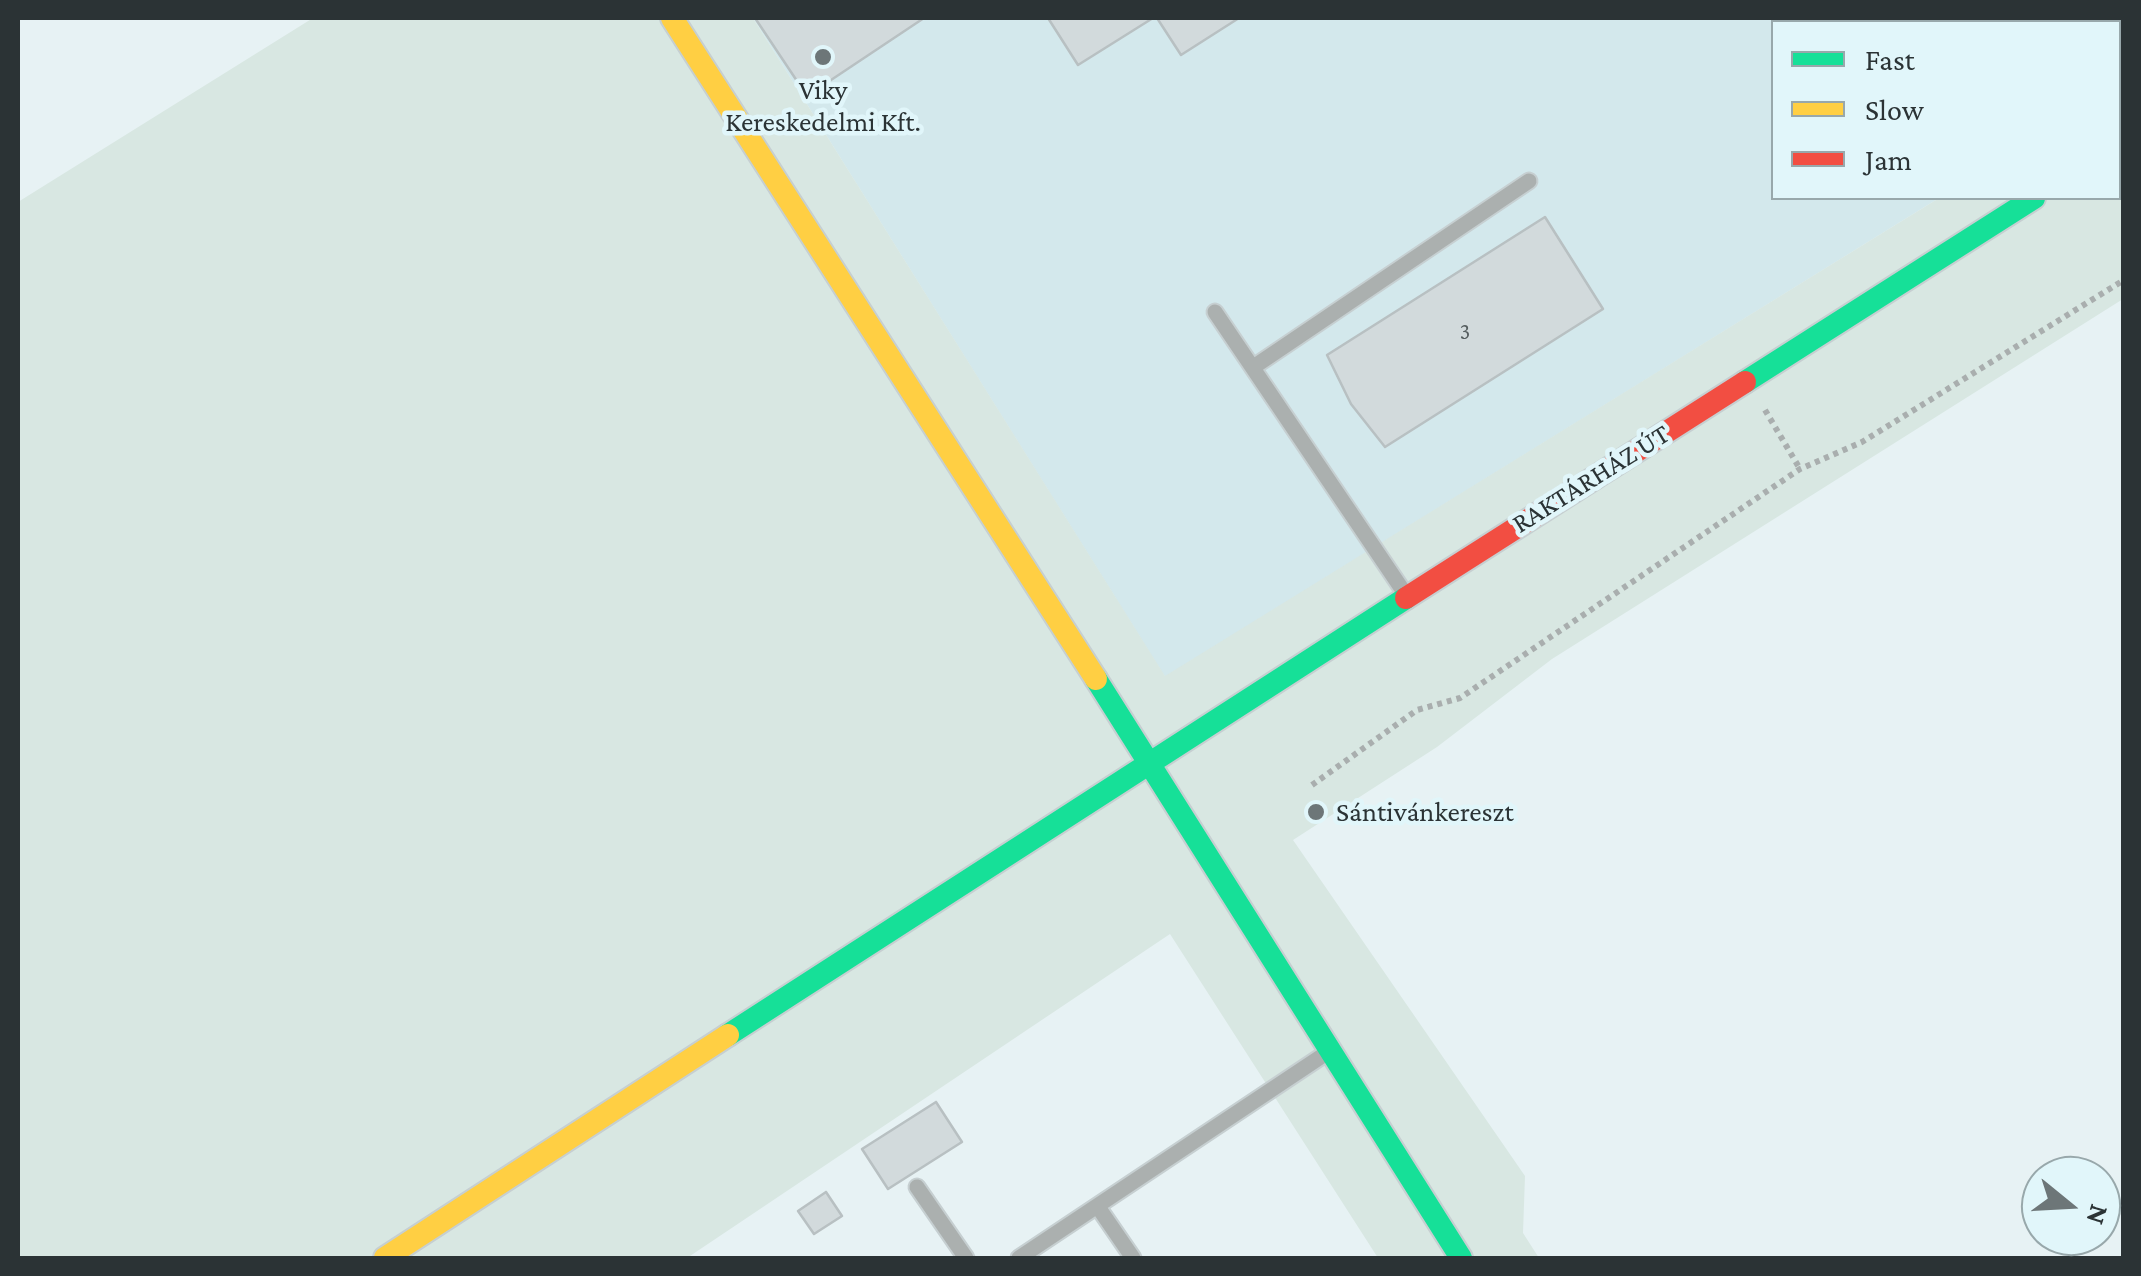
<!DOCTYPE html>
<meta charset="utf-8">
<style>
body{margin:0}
#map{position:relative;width:2141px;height:1276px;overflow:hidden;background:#e7f2f4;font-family:"Crimson Pro",serif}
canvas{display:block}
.frame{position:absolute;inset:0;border:20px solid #2b3335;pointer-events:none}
.legend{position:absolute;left:1771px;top:20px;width:350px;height:180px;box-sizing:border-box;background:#e1f6fa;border:2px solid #98a8ab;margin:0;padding:12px 18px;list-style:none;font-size:30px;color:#2b3335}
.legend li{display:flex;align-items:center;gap:20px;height:50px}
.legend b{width:50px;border:2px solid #98a8ab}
.north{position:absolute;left:2021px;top:1156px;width:100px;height:100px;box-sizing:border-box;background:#e1f6fa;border:2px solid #98a8ab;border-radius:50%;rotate:108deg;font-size:28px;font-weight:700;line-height:40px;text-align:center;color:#2b3335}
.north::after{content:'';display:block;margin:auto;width:35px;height:45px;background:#6d7678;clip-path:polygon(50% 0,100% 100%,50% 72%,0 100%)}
</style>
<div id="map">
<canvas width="2141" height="1276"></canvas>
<div class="frame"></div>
<ul class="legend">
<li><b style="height:12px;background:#16e098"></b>Fast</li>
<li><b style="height:12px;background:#ffcf43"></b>Slow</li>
<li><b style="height:12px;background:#f24e42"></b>Jam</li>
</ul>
<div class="north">N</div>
</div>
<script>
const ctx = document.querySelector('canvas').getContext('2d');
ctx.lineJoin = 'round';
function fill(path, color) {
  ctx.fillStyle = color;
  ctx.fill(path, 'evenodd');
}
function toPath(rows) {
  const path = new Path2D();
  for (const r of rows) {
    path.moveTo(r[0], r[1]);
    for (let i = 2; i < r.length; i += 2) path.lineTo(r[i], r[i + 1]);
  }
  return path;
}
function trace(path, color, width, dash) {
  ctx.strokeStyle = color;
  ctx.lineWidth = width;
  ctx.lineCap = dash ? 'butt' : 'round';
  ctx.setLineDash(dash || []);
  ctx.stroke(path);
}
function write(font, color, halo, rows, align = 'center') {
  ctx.font = font + ' "Crimson Pro",serif';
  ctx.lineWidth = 9;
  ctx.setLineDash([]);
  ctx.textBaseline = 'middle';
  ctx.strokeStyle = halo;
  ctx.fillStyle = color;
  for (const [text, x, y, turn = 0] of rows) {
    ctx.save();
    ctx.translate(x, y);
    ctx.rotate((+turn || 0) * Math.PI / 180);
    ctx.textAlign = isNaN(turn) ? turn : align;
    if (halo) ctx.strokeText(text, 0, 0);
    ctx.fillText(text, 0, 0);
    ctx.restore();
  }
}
const built = toPath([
 [753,18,2123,18,2124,79,2119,82,2118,22,1774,22,1774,198,1939,198,1165,677]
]);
const green = toPath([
 [313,18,753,18,1165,676,1939,198,2118,198,2118,82,2123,79,2123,299,1552,659,1437,747,1293,840,1525,1176,1523,1233,1539,1258,1378,1258,1170,934,687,1258,18,1258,18,202]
]);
const building = toPath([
 [755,18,924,18,807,96,755,18],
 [1048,18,1153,18,1078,65,1048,18],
 [1157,18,1239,18,1181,55,1157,18],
 [2082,18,2124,18,2124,47,2118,50,2118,22,2085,22,2082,18],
 [1545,217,1603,309,1385,447,1351,404,1327,355,1545,217],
 [936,1102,962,1142,888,1189,862,1149,936,1102],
 [826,1192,842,1216,814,1234,798,1211,826,1192]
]);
const path = toPath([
 [1765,410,1800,469],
 [1312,785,1417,710,1460,698,1800,469,1862,442,2124,280]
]);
const lane = toPath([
 [1790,18,1793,22],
 [1983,18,1983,22],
 [1215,312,1406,595],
 [1255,366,1529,181],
 [917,1187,966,1258],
 [1098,1207,1133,1258],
 [1019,1258,1328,1052]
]);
const street = toPath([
 [2118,144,2124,141]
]);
const fast = toPath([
 [1745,382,2034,198],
 [1096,679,1461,1258],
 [728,1035,1406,598]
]);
const slow = toPath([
 [672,18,1096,679],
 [385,1258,728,1035]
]);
const jam = toPath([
 [1406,598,1745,382]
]);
const markers = [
 [823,57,10,"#6d7678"],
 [1316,812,10,"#6d7678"]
];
const numberNames = [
 ["3",1465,332]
];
const poiNames = [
 ["Viky",823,90],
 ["Kereskedelmi Kft.",823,122],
 ["Sántivánkereszt",1336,812,"left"]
];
const streetNames = [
 ["RAKTÁRHÁZ ÚT",1591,479,-32]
];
fill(built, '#d3e8ec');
fill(green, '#d8e7e2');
fill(building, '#d2dadc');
trace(building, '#b8c0c2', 2.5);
trace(lane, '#c6cfd1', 19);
trace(street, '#c6cfd1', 34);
trace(fast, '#c6cfd1', 26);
trace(slow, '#c6cfd1', 26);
trace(jam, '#c6cfd1', 26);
trace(path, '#a9aeae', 6, [5, 5]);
trace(lane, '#abb0af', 15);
trace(street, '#abb0af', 30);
trace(fast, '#16e098', 22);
trace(slow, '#ffcf43', 22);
trace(jam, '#f24e42', 22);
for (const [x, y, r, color] of markers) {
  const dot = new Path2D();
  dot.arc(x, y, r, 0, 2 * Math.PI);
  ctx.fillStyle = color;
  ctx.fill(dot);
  trace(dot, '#e1f6fa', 4);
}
write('22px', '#555d5f', null, numberNames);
write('28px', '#2b3335', '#e1f6fa', poiNames);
write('28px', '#2b3335', '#e1f6fa', streetNames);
</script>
